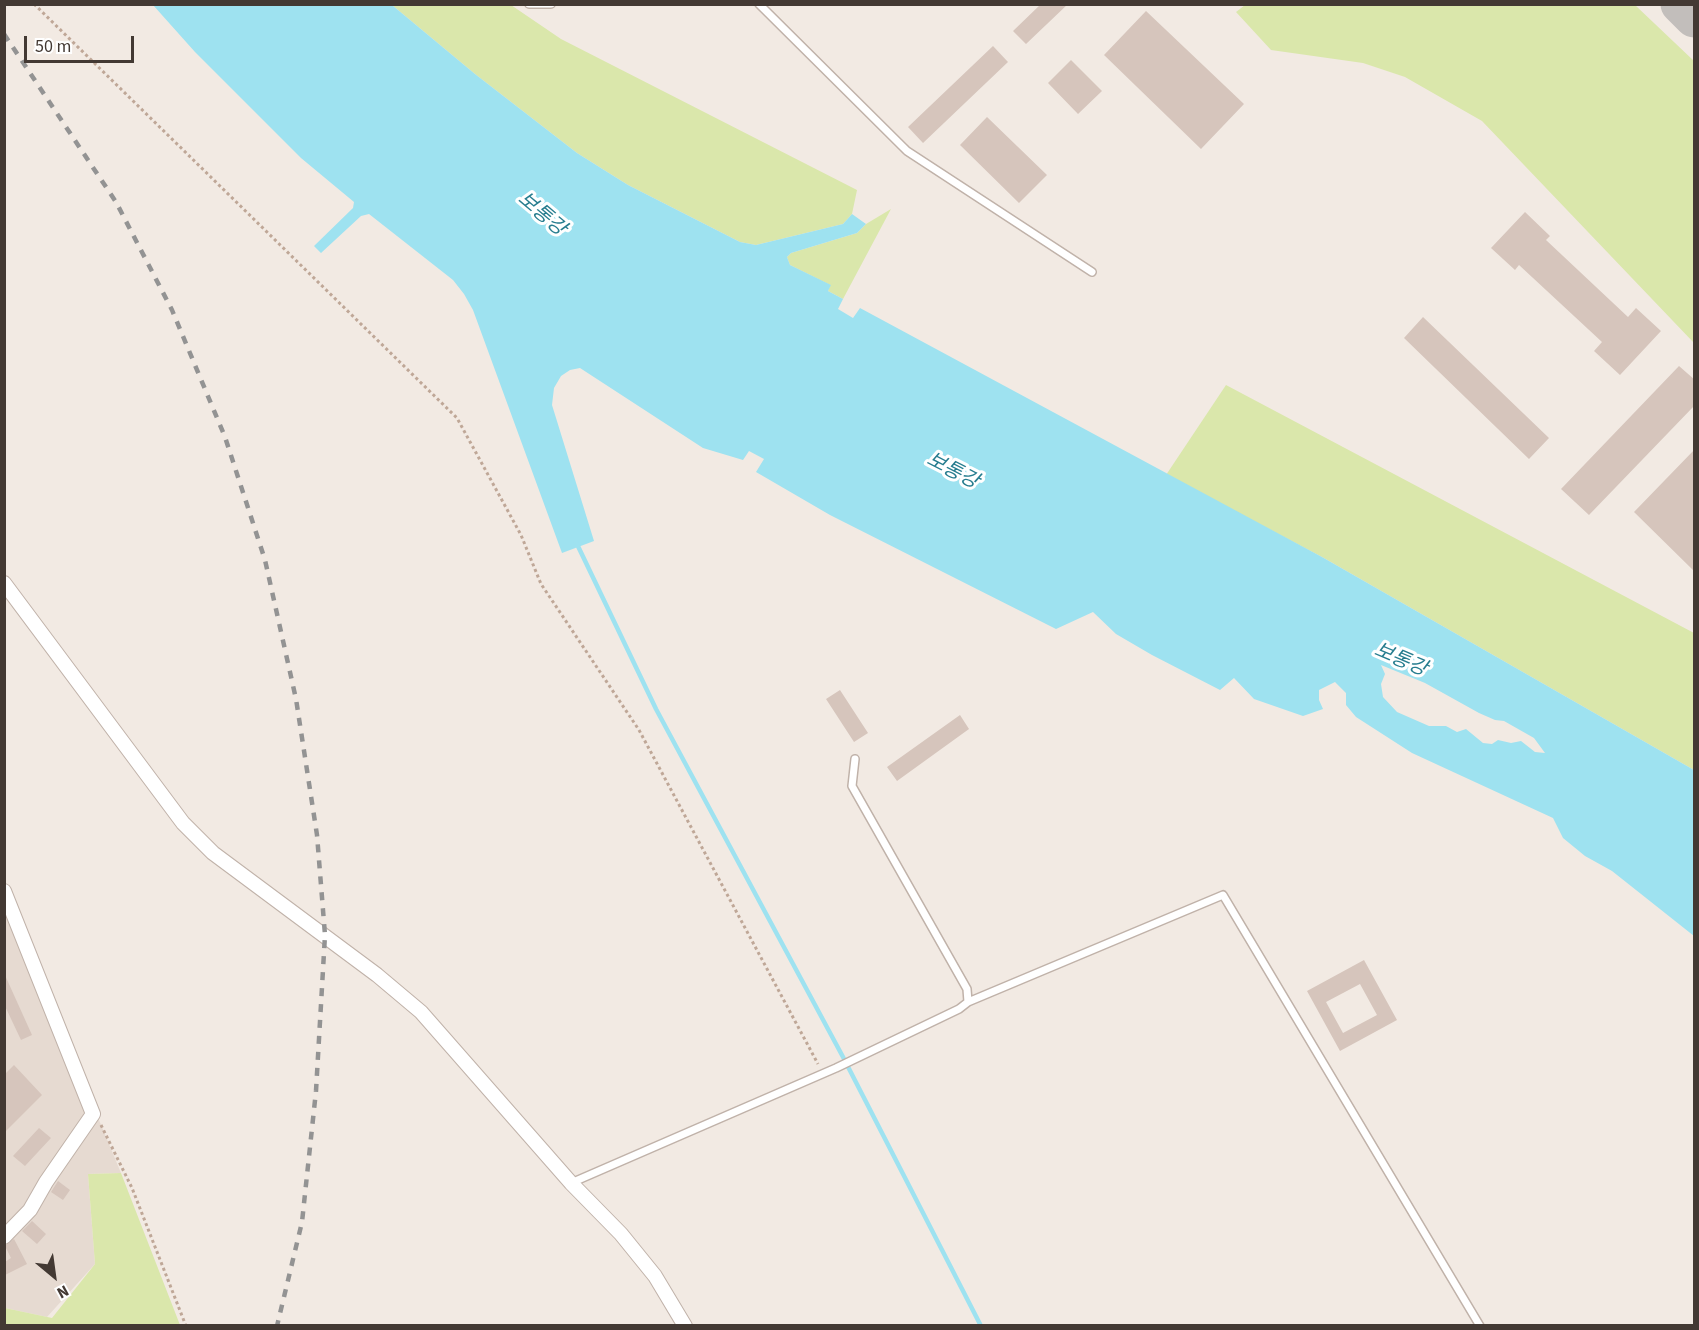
<!DOCTYPE html>
<meta charset="utf-8">
<style>
body{margin:0}
#map{position:relative;width:1699px;height:1330px;overflow:hidden;background:#f2eae3;font-family:"Source Sans 3",sans-serif}
canvas{display:block}
.frame{position:absolute;inset:0;border:6px solid #433933;pointer-events:none}
.north{position:absolute;left:24px;top:1246px;width:60px;height:60px;-webkit-text-stroke:4px #fff;paint-order:stroke;rotate:151deg;font-size:16px;font-weight:700;line-height:24px;text-align:center;color:#433933}
.north::after{content:'';display:block;margin:auto;width:21px;height:27px;background:#433933;clip-path:polygon(50% 0,100% 100%,50% 72%,0 100%)}
.scale{position:absolute;left:24px;top:36px;width:110px;height:27px;box-sizing:border-box;border:3px solid #433933;border-top:0;padding-left:8px;font-size:18px;line-height:21px;white-space:nowrap;color:#433933;-webkit-text-stroke:4px #fff;paint-order:stroke}
</style>
<div id="map">
<canvas width="1699" height="1330"></canvas>
<div class="frame"></div>
<div class="north">N</div>
<div class="scale">50 m</div>
</div>
<script>
const ctx = document.querySelector('canvas').getContext('2d');
ctx.lineJoin = 'round';
function fill(path, color) {
  ctx.fillStyle = color;
  ctx.fill(path, 'evenodd');
}
function toPath(rows) {
  const path = new Path2D();
  for (const r of rows) {
    path.moveTo(r[0], r[1]);
    for (let i = 2; i < r.length; i += 2) path.lineTo(r[i], r[i + 1]);
  }
  return path;
}
function trace(path, color, width, dash) {
  ctx.strokeStyle = color;
  ctx.lineWidth = width;
  ctx.lineCap = dash ? 'butt' : 'round';
  ctx.setLineDash(dash || []);
  ctx.stroke(path);
}
function write(font, color, halo, rows, align = 'center') {
  ctx.font = font + ' "Source Sans 3","Noto Sans KR",sans-serif';
  ctx.lineWidth = 6;
  ctx.setLineDash([]);
  ctx.textBaseline = 'middle';
  ctx.strokeStyle = halo;
  ctx.fillStyle = color;
  for (const [text, x, y, turn = 0] of rows) {
    ctx.save();
    ctx.translate(x, y);
    ctx.rotate((+turn || 0) * Math.PI / 180);
    ctx.textAlign = isNaN(turn) ? turn : align;
    if (halo) ctx.strokeText(text, 0, 0);
    ctx.fillText(text, 0, 0);
    ctx.restore();
  }
}
const residential = toPath([
 [4,891,121,1173,88,1174,95,1264,47,1317,5,1308]
]);
const green = toPath([
 [392,5,511,5,561,39,857,190,852,214,843,224,756,245,740,242,628,185,577,153,475,74],
 [1245,5,1635,5,1694,61,1694,343,1482,121,1405,77,1363,63,1271,50,1236,12],
 [891,209,843,299,828,291,830,285,790,265,787,257,791,253,857,233,866,224],
 [1226,385,1694,633,1694,770,1322,557,1166,475],
 [121,1173,180,1325,5,1325,5,1308,52,1318,95,1264,88,1174]
]);
const water = toPath([
 [153,5,392,5,475,74,577,153,628,185,740,242,756,245,843,224,852,214,866,224,857,233,791,253,787,257,790,265,831,285,828,291,843,299,838,309,853,318,860,308,1322,557,1694,770,1694,936,1612,871,1585,856,1563,838,1553,818,1412,753,1356,717,1346,705,1346,693,1335,682,1319,690,1319,700,1323,709,1303,716,1254,699,1234,678,1220,690,1152,655,1116,634,1093,612,1056,629,830,515,756,472,764,459,749,451,743,460,703,448,580,368,570,370,561,376,554,388,552,405,594,541,562,553,473,310,464,294,453,280,369,214,361,216,321,253,314,246,353,208,354,202,301,158,195,52],
 [1381,665,1425,683,1479,713,1495,720,1504,721,1534,738,1545,753,1535,752,1521,741,1511,743,1498,740,1492,744,1483,743,1466,729,1457,732,1446,726,1429,726,1397,712,1383,697,1381,684,1385,674]
]);
const stream = toPath([
 [576,542,656,709,843,1057,981,1326]
]);
const taxiway = toPath([
 [1680,4,1694,18]
]);
const building = toPath([
 [1041,4,1068,4,1026,44,1013,31],
 [1146,11,1244,104,1201,149,1104,55],
 [993,46,1008,62,923,143,908,127],
 [1071,60,1102,91,1078,114,1048,83],
 [987,117,1047,175,1019,203,960,145],
 [1525,212,1550,236,1546,240,1628,317,1636,308,1661,331,1620,375,1594,351,1602,342,1519,265,1515,270,1491,248],
 [1423,317,1549,438,1529,459,1404,338],
 [1679,366,1695,380,1695,405,1589,515,1561,489],
 [1695,449,1695,572,1634,512],
 [840,690,868,733,854,742,826,699],
 [960,715,969,729,897,781,887,767],
 [1364,960,1397,1020,1340,1051,1307,991],
 [1360,984,1377,1015,1343,1033,1326,1002],
 [4,973,32,1035,21,1040,4,1004],
 [14,1065,42,1095,4,1133,4,1075],
 [39,1128,51,1138,25,1166,13,1156],
 [58,1181,70,1190,63,1200,51,1192],
 [32,1221,46,1234,37,1244,22,1231],
 [14,1239,27,1264,5,1275,5,1262,11,1258,5,1246]
]);
const path = toPath([
 [34,4,457,418,521,535,541,584,639,730,818,1064],
 [101,1125,132,1188,186,1326]
]);
const lane = toPath([
 [529,4,551,4],
 [759,4,907,151,1092,272],
 [968,1002,1223,895,1480,1326],
 [571,1183,836,1068,959,1009,968,1002,967,989,852,786,855,759]
]);
const street = toPath([
 [4,583,183,823,213,853,377,975,421,1012,571,1183,621,1234,655,1276,685,1326],
 [4,891,93,1114,46,1182,30,1210,4,1237]
]);
const rail = toPath([
 [4,34,116,202,172,310,225,437,265,560,296,699,317,835,325,935,316,1091,302,1222,277,1326]
]);
const waterNames = [
 ["보통강",541,215,40],
 ["보통강",952,472,27],
 ["보통강",1400,661,23]
];
fill(residential, '#e6dad1');
fill(green, '#dae7ab');
fill(water, '#9ee2f0');
trace(stream, '#9ee2f0', 4.5);
trace(taxiway, '#c2bebb', 39);
fill(building, '#d6c5bc');
trace(lane, '#c0b2a9', 10);
trace(street, '#c0b2a9', 16);
trace(path, '#bfa797', 3, [3, 3]);
trace(lane, '#fff', 7);
trace(street, '#fff', 14);
trace(rail, '#939393', 4.5, [8, 8]);
write('italic 20px', '#277d8f', '#fff', waterNames);
</script>
